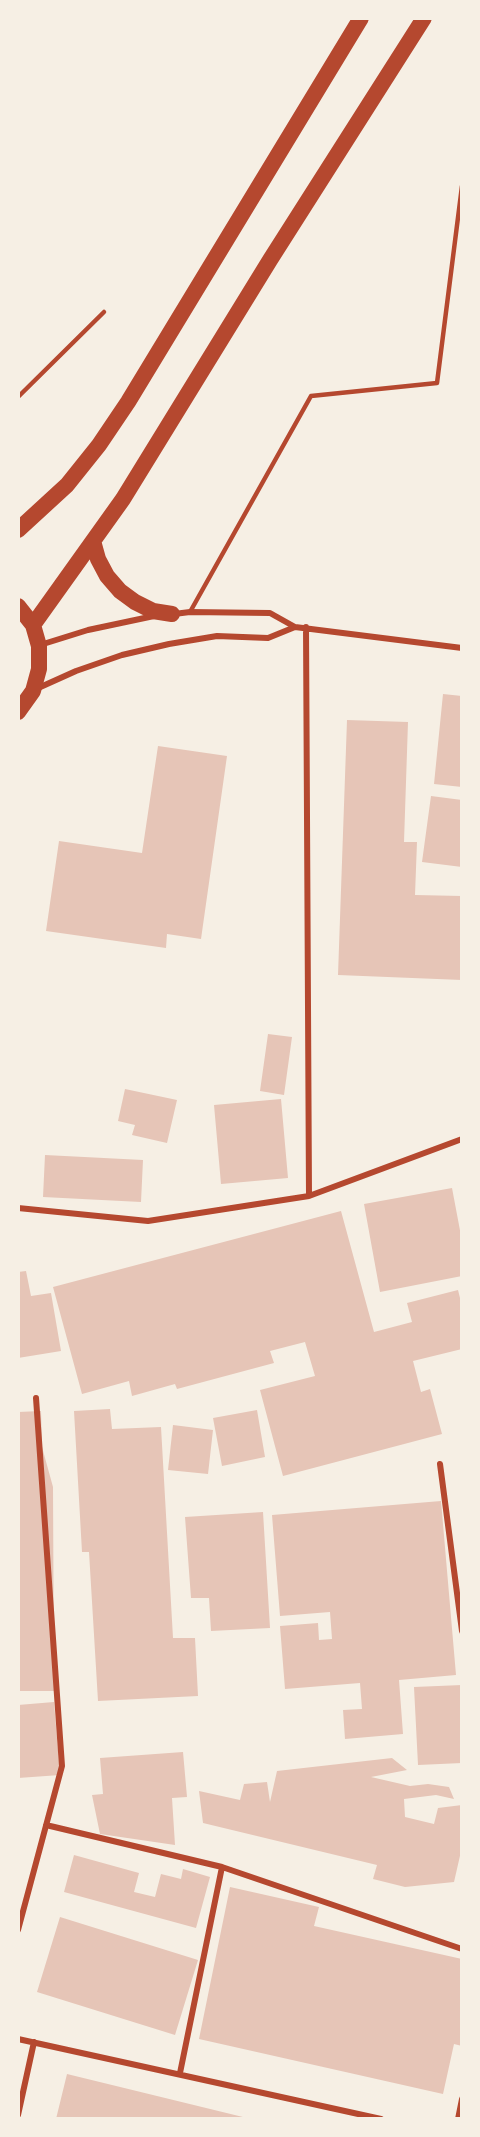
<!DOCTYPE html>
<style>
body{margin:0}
#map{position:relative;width:480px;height:2137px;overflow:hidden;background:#f6efe4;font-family:"Archivo Narrow",sans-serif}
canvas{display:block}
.frame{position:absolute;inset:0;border:20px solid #f6efe4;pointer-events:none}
</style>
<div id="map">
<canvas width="480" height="2137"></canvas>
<div class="frame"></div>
</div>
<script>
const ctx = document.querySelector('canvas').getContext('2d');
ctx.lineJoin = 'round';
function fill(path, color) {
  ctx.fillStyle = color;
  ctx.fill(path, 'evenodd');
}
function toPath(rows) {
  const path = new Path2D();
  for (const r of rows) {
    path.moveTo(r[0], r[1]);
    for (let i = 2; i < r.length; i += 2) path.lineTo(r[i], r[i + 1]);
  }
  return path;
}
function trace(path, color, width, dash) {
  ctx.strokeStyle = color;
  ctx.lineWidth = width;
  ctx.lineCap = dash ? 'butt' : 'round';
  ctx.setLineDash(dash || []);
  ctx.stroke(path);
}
const building = toPath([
 [443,694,462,696,462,787,434,784],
 [347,720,408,722,404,842,417,842,415,895,462,896,462,980,338,975],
 [158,746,227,756,201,939,167,934,166,948,46,931,59,841,142,853],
 [431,796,462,800,462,867,422,862],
 [268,1034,292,1037,284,1095,260,1091],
 [125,1089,177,1100,167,1143,132,1135,135,1125,118,1121],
 [281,1099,288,1178,221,1184,214,1105],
 [45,1155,143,1160,141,1202,43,1197],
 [452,1188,462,1241,462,1276,380,1292,364,1204],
 [341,1211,374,1332,412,1322,407,1303,458,1290,462,1306,462,1349,413,1361,421,1392,430,1389,442,1434,283,1476,260,1390,315,1376,305,1342,270,1351,274,1363,177,1389,175,1384,132,1396,129,1381,82,1394,53,1287],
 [26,1271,31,1296,51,1293,61,1351,18,1358,18,1272],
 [110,1409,112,1429,161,1427,173,1638,195,1638,198,1696,98,1701,89,1552,82,1552,74,1411],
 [257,1410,265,1457,222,1466,213,1418],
 [41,1411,42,1447,53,1487,54,1691,18,1691,18,1412],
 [173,1425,213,1430,208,1474,168,1470],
 [441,1501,456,1675,399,1680,403,1734,345,1739,343,1710,362,1709,360,1683,285,1689,280,1626,318,1623,319,1640,332,1639,330,1612,280,1616,272,1515],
 [263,1512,270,1628,211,1631,209,1598,191,1598,185,1517],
 [462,1685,462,1763,418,1765,414,1687],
 [54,1702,60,1775,18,1778,18,1705],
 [183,1752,187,1797,172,1798,175,1845,100,1834,92,1795,103,1794,100,1758],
 [392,1758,407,1770,371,1777,410,1786,428,1784,449,1787,454,1799,436,1795,404,1799,405,1817,434,1824,438,1808,462,1805,462,1847,454,1882,405,1887,373,1879,377,1865,203,1823,199,1791,240,1800,244,1784,267,1782,270,1802,277,1771],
 [74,1855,139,1873,134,1892,155,1897,161,1874,181,1879,183,1869,210,1877,196,1928,64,1892],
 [230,1887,319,1907,314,1926,462,1959,462,2046,454,2044,443,2094,199,2039],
 [60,1917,198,1960,175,2035,37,1992],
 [67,2074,247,2118,247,2119,56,2119]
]);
const service = toPath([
 [18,397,104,312],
 [190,612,311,396,437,383,462,186]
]);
const minor = toPath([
 [174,614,190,612,270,613,295,627],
 [306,627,309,1196],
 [40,645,88,630,154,616],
 [36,689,76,671,122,655,169,644,217,636,268,638,295,627,462,648],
 [18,1208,148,1221,309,1196,462,1139],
 [440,1464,462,1631],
 [46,1825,222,1867,462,1949],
 [18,1930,62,1766,36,1398],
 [18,2039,381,2119],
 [180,2073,222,1867],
 [18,2115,34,2042],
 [458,2119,462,2099]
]);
const trunk = toPath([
 [18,530,67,485,99,445,128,402,361,18],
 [93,541,98,559,107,576,120,591,135,602,153,611,172,614],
 [18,606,33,625,39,646,39,669,33,691,18,712],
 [33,625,123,499,270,260,424,18]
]);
fill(building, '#e6c5b7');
trace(service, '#b5482f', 4.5);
trace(minor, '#b5482f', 6);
trace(trunk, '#b5482f', 16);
</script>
